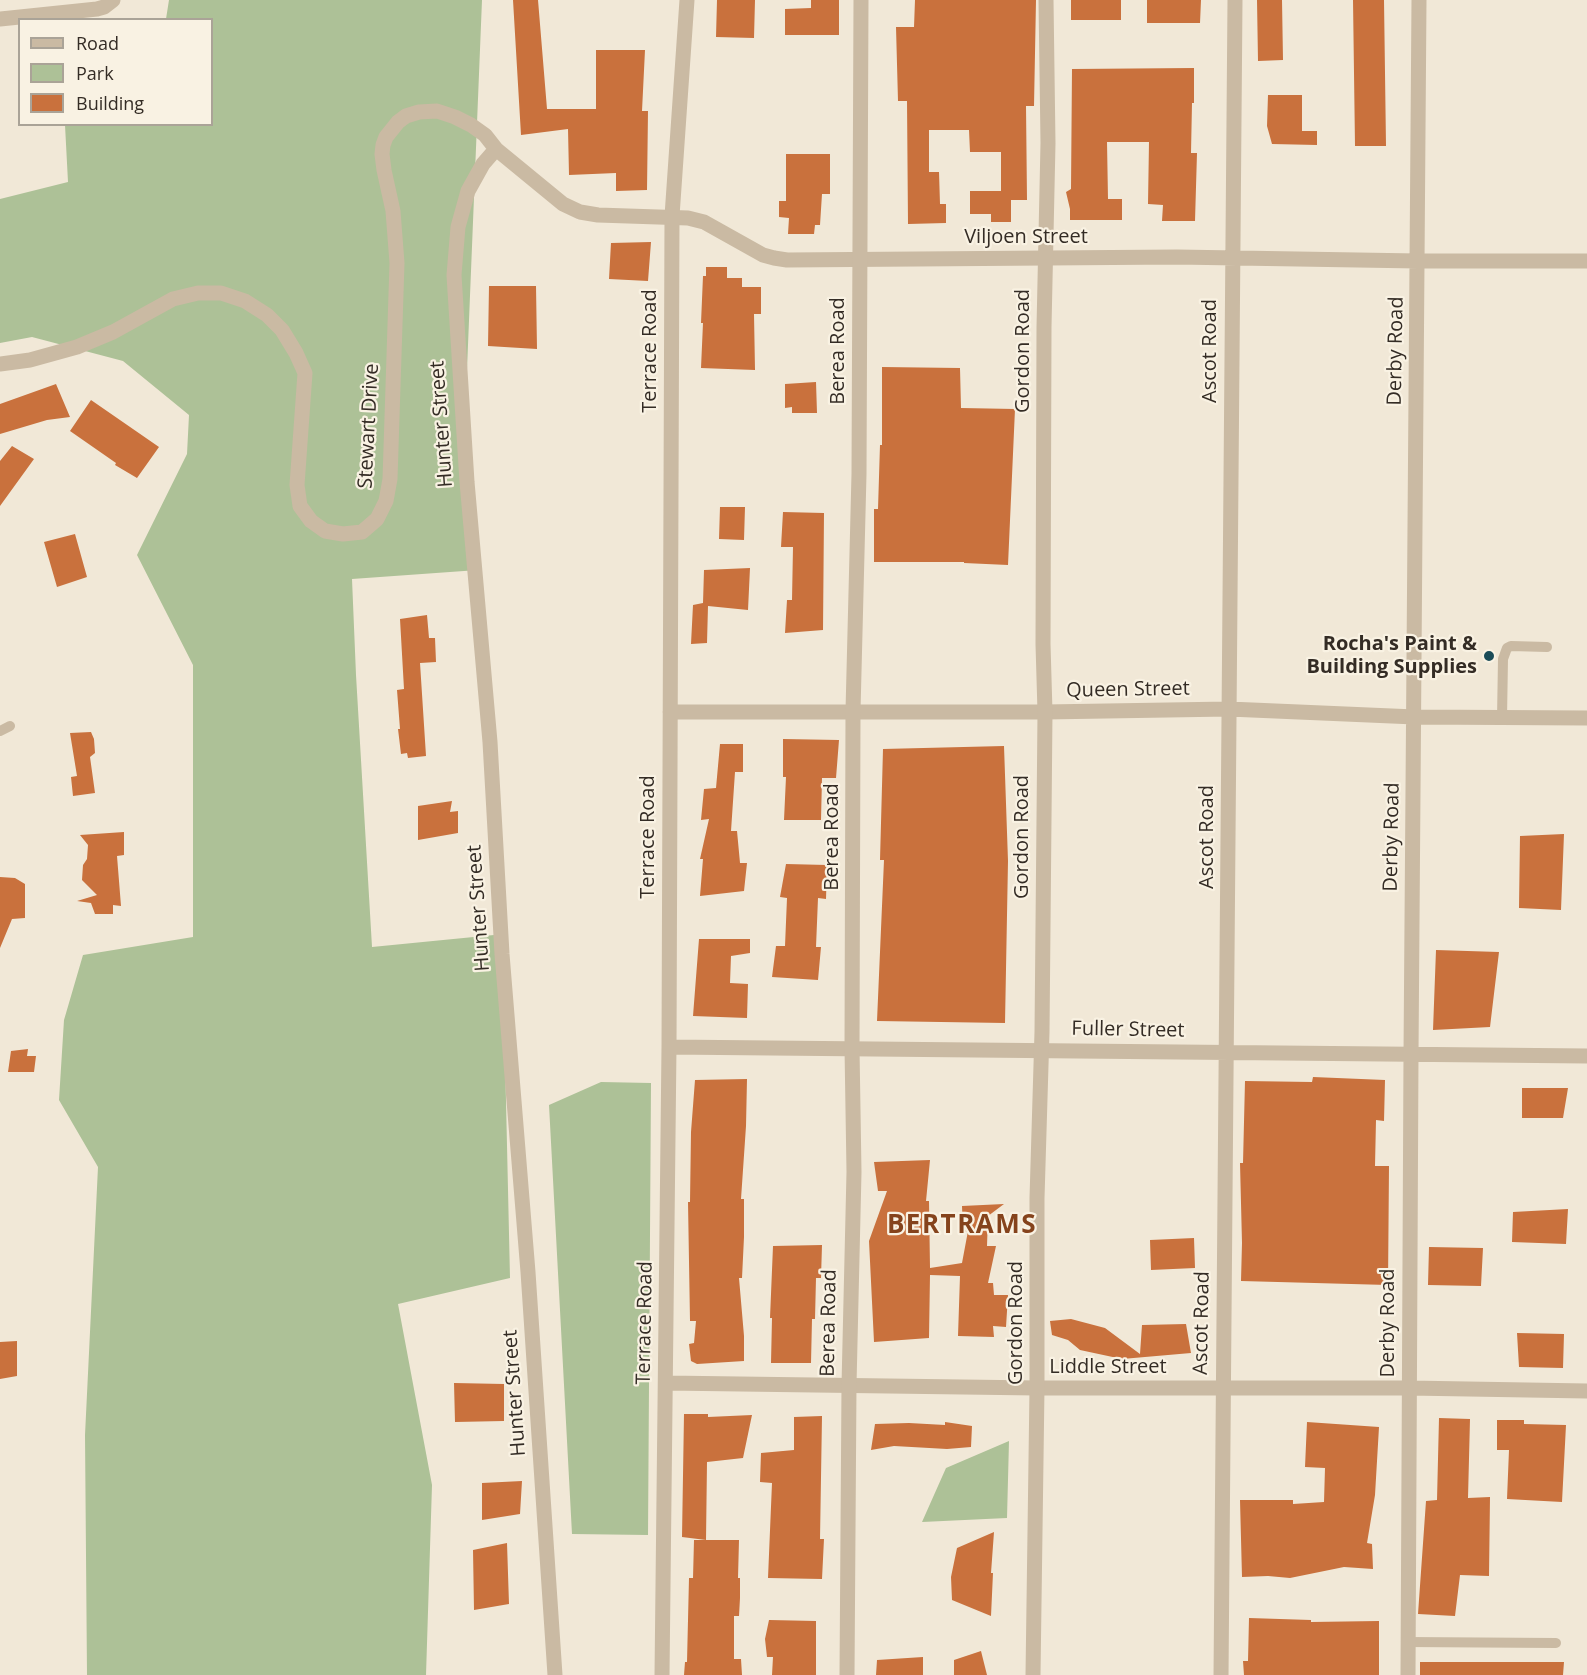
<!DOCTYPE html>
<style>
body{margin:0}
#map{position:relative;width:1587px;height:1675px;overflow:hidden;background:#f1e8d7;font-family:"Open Sans",sans-serif}
canvas{display:block}
.legend{position:absolute;left:18px;top:18px;width:195px;height:108px;box-sizing:border-box;background:#f9f2e3;border:2px solid #aaa397;margin:0;padding:8px 10px;list-style:none;font-size:18px;color:#342c25}
.legend li{display:flex;align-items:center;gap:12px;height:30px}
.legend b{width:30px;border:2px solid #aaa397}
</style>
<div id="map">
<canvas width="1587" height="1675"></canvas>
<ul class="legend">
<li><b style="height:8px;background:#cabaa3"></b>Road</li>
<li><b style="height:16px;background:#adc197"></b>Park</li>
<li><b style="height:16px;background:#c9713d"></b>Building</li>
</ul>
</div>
<script>
const ctx = document.querySelector('canvas').getContext('2d');
ctx.lineJoin = 'round';
function fill(path, color) {
  ctx.fillStyle = color;
  ctx.fill(path, 'evenodd');
}
function toPath(rows) {
  const path = new Path2D();
  for (const r of rows) {
    path.moveTo(r[0], r[1]);
    for (let i = 2; i < r.length; i += 2) path.lineTo(r[i], r[i + 1]);
  }
  return path;
}
function trace(path, color, width, dash) {
  ctx.strokeStyle = color;
  ctx.lineWidth = width;
  ctx.lineCap = dash ? 'butt' : 'round';
  ctx.setLineDash(dash || []);
  ctx.stroke(path);
}
function write(font, color, halo, rows, align = 'center') {
  ctx.font = font + ' "Open Sans",sans-serif';
  ctx.lineWidth = 4.5;
  ctx.setLineDash([]);
  ctx.textBaseline = 'middle';
  ctx.strokeStyle = halo;
  ctx.fillStyle = color;
  for (const [text, x, y, turn = 0] of rows) {
    ctx.save();
    ctx.translate(x, y);
    ctx.rotate((+turn || 0) * Math.PI / 180);
    ctx.textAlign = isNaN(turn) ? turn : align;
    if (halo) ctx.strokeText(text, 0, 0);
    ctx.fillText(text, 0, 0);
    ctx.restore();
  }
}
const green = toPath([
 [169,0,482,0,463,468,478,570,352,579,356,675,372,947,494,935,505,1057,510,1278,398,1304,432,1485,426,1675,87,1675,85,1435,98,1167,59,1100,64,1020,83,955,193,937,193,665,137,555,187,454,189,415,123,361,32,337,0,343,0,199,68,182,65,125,212,124,212,20,166,19],
 [601,1082,651,1083,648,1535,572,1534,549,1105],
 [1009,1441,1007,1518,922,1522,946,1468]
]);
const building = toPath([
 [513,0,538,0,547,109,596,109,596,50,645,50,642,111,648,111,647,190,616,191,616,173,569,175,568,129,521,135],
 [717,0,755,0,754,38,716,37],
 [811,0,839,0,839,35,785,35,785,9,811,8],
 [915,0,1036,0,1034,106,1026,106,1027,200,1011,200,1011,222,991,222,991,214,970,214,970,191,1001,191,1001,152,970,152,969,130,929,130,929,172,939,172,940,204,946,204,946,223,908,224,907,101,898,101,896,27,914,27],
 [1071,0,1121,0,1121,20,1071,20],
 [1147,0,1201,0,1200,23,1147,23],
 [1257,0,1282,0,1283,60,1258,61],
 [1353,0,1384,0,1386,146,1355,146],
 [1194,68,1194,103,1192,103,1191,153,1197,153,1195,221,1162,221,1163,205,1148,204,1149,142,1107,142,1108,199,1122,199,1122,220,1070,220,1070,209,1066,192,1071,189,1072,69],
 [1268,95,1302,95,1302,131,1317,131,1317,145,1272,144,1267,126],
 [786,154,830,154,830,194,822,194,820,225,815,225,814,234,788,234,789,218,779,217,779,201,786,201],
 [651,242,648,281,609,279,611,243],
 [706,267,727,267,727,278,742,278,742,287,761,287,761,314,754,314,755,370,701,368,703,323,701,323,703,276,706,276],
 [489,286,536,286,537,349,488,346],
 [882,367,960,368,961,408,1015,409,1008,565,964,563,964,562,874,562,874,509,878,509,880,445,882,445],
 [816,382,817,413,792,413,792,407,785,408,785,384],
 [56,384,70,417,47,420,0,434,0,404],
 [91,400,159,447,137,478,115,465,116,463,70,431],
 [12,446,34,459,0,506,0,461],
 [720,507,745,507,744,540,719,539],
 [783,512,824,513,823,630,785,633,787,600,792,600,793,547,781,547],
 [75,534,87,577,57,587,44,542],
 [750,568,748,610,708,606,707,643,691,644,693,605,703,603,704,570],
 [427,615,429,638,435,638,436,662,420,663,426,756,408,758,407,753,401,754,398,729,400,729,397,690,404,689,400,619],
 [91,732,94,739,95,753,90,757,95,793,73,796,71,777,77,776,70,733],
 [783,739,839,740,836,778,822,778,821,820,784,820,786,777,783,777],
 [720,744,743,744,743,772,735,772,731,831,737,831,740,863,747,863,744,891,700,896,703,859,700,859,709,819,701,820,704,789,716,788],
 [1004,746,1008,861,1005,1023,877,1021,884,860,880,860,883,749],
 [452,801,450,812,458,811,458,833,418,840,418,806],
 [124,832,124,855,117,856,121,906,113,905,113,914,95,914,91,903,77,901,97,895,82,880,83,865,87,859,88,845,80,835],
 [1564,834,1561,910,1519,908,1520,836],
 [786,864,827,865,826,899,818,898,816,947,821,947,818,980,772,977,776,946,785,946,787,898,780,897],
 [0,877,15,878,25,884,25,918,12,919,0,948],
 [699,939,750,939,750,953,731,956,730,983,748,984,747,1018,693,1016],
 [1436,950,1499,952,1490,1027,1433,1030],
 [28,1049,27,1056,36,1056,34,1072,8,1072,11,1051],
 [1313,1077,1385,1080,1384,1121,1376,1120,1375,1166,1389,1166,1388,1285,1241,1281,1242,1243,1240,1163,1243,1163,1245,1081,1312,1082],
 [747,1079,746,1126,741,1199,744,1199,744,1237,742,1278,739,1278,744,1336,744,1361,697,1364,691,1361,689,1344,694,1343,696,1321,690,1321,688,1202,690,1202,691,1132,695,1080],
 [1522,1088,1568,1088,1563,1118,1522,1118],
 [930,1160,926,1201,929,1201,930,1268,962,1263,968,1231,963,1232,962,1206,1004,1204,988,1216,987,1246,996,1246,988,1283,993,1283,994,1295,1008,1295,1006,1327,993,1326,994,1337,958,1336,960,1276,930,1275,929,1338,874,1342,869,1241,887,1191,878,1191,874,1162],
 [1568,1209,1566,1244,1512,1242,1513,1212],
 [1194,1238,1195,1268,1151,1270,1150,1240],
 [822,1245,821,1278,816,1278,815,1319,812,1319,811,1363,771,1363,772,1318,770,1318,773,1246],
 [1429,1247,1483,1248,1481,1286,1428,1285],
 [1071,1319,1105,1328,1140,1354,1142,1325,1186,1324,1191,1353,1122,1359,1080,1350,1068,1340,1052,1335,1050,1321],
 [1517,1333,1564,1334,1563,1368,1519,1367],
 [17,1341,17,1376,0,1379,0,1342],
 [454,1383,504,1384,504,1421,455,1422],
 [684,1414,708,1414,708,1417,752,1415,743,1458,707,1462,706,1540,682,1537],
 [822,1416,820,1539,824,1539,822,1579,768,1578,772,1483,760,1482,761,1453,794,1450,794,1417],
 [1439,1418,1470,1419,1468,1498,1490,1497,1489,1576,1460,1575,1455,1616,1418,1614,1426,1501,1437,1500],
 [1497,1420,1524,1420,1524,1424,1566,1425,1562,1502,1507,1499,1509,1450,1497,1450],
 [945,1422,972,1426,971,1447,947,1449,894,1446,871,1450,875,1424,909,1423,945,1425],
 [1307,1422,1379,1427,1375,1495,1367,1543,1372,1544,1373,1569,1344,1567,1290,1578,1268,1576,1242,1577,1240,1500,1293,1500,1293,1504,1324,1502,1325,1468,1305,1467],
 [522,1481,520,1514,482,1520,482,1483],
 [994,1532,991,1573,993,1573,991,1616,952,1600,951,1577,957,1548],
 [694,1540,739,1540,738,1578,740,1578,740,1598,739,1616,734,1616,734,1659,741,1659,742,1675,684,1675,685,1662,687,1662,689,1578,693,1578],
 [507,1543,509,1604,474,1610,473,1550],
 [1249,1618,1311,1620,1311,1622,1379,1621,1379,1675,1244,1675,1243,1661,1248,1661],
 [769,1620,816,1621,816,1675,772,1675,773,1657,767,1657,765,1639],
 [981,1651,987,1675,954,1675,954,1660],
 [923,1657,923,1675,876,1675,877,1660],
 [1420,1662,1564,1662,1563,1675,1420,1675]
]);
const service = toPath([
 [1502,718,1503,659,1507,648,1511,646,1547,647],
 [0,731,10,726],
 [1407,1642,1556,1643]
]);
const minor = toPath([
 [0,19,97,9,104,7,113,0],
 [496,149,483,164,468,191,458,227,454,275,467,482,490,742,502,954,528,1272,555,1675],
 [0,364,30,360,77,347,113,332,173,299,198,293,221,293,245,301,267,315,282,330,296,353,305,373,297,485,300,506,311,521,325,531,343,534,362,532,377,519,386,501,390,479,397,263,393,211,384,170,382,154,383,145,386,137,398,122,406,116,419,112,437,111,455,117,471,125,485,135,496,149,563,204,580,212,598,215,688,218,704,222,763,255,774,258,787,260,1177,257,1418,261,1587,261],
 [670,712,1045,712,1229,709,1415,717,1587,718],
 [669,1047,1587,1056],
 [666,1383,1037,1388,1409,1388,1587,1391],
 [662,1675,669,1047,672,216,687,0],
 [1221,1675,1235,0],
 [1408,1675,1411,1054,1419,0]
]);
const tertiary = toPath([
 [847,1675,849,1385,854,1172,852,1048,853,711,859,474,861,0],
 [1033,1675,1037,1388,1037,1198,1042,1032,1045,712,1043,644,1044,327,1048,143,1046,0]
]);
const markers = [
 [1489,656,6,"#1a4b57"]
];
const streetNames = [
 ["Viljoen Street",1026,237],
 ["Terrace Road",650,351,-90],
 ["Berea Road",838,351,-90],
 ["Gordon Road",1023,351,-90],
 ["Ascot Road",1210,351,-90],
 ["Derby Road",1396,351,-89],
 ["Hunter Street",442,424,-94],
 ["Stewart Drive",369,426,-87],
 ["Queen Street",1128,690,-1],
 ["Terrace Road",648,837,-90],
 ["Berea Road",832,837,-90],
 ["Gordon Road",1022,837,-90],
 ["Ascot Road",1207,837,-90],
 ["Derby Road",1392,837,-89],
 ["Hunter Street",479,908,-94],
 ["Fuller Street",1128,1030,1],
 ["Terrace Road",645,1323,-89],
 ["Berea Road",829,1323,-89],
 ["Gordon Road",1016,1323,-90],
 ["Ascot Road",1202,1323,-89],
 ["Derby Road",1388,1323,-90],
 ["Liddle Street",1108,1367],
 ["Hunter Street",515,1393,-94]
];
const poiNames = [
 ["Rocha's Paint &",1477,644],
 ["Building Supplies",1477,667]
];
const districtNames = [
 ["BERTRAMS",962,1226]
];
fill(green, '#adc197');
fill(building, '#c9713d');
trace(service, '#cabaa3', 10);
trace(minor, '#cabaa3', 15);
trace(tertiary, '#cabaa3', 15);
for (const [x, y, r, color] of markers) {
  const dot = new Path2D();
  dot.arc(x, y, r, 0, 2 * Math.PI);
  ctx.fillStyle = color;
  ctx.fill(dot);
  trace(dot, '#f9f2e3', 2);
}
write('20px', '#342c25', '#f9f2e3', streetNames);
write('bold 20px', '#342c25', '#f9f2e3', poiNames, 'right');
ctx.letterSpacing = '1.5px';
write('bold 26px', '#85431c', '#f9f2e3', districtNames);
ctx.letterSpacing = '0px';
</script>
